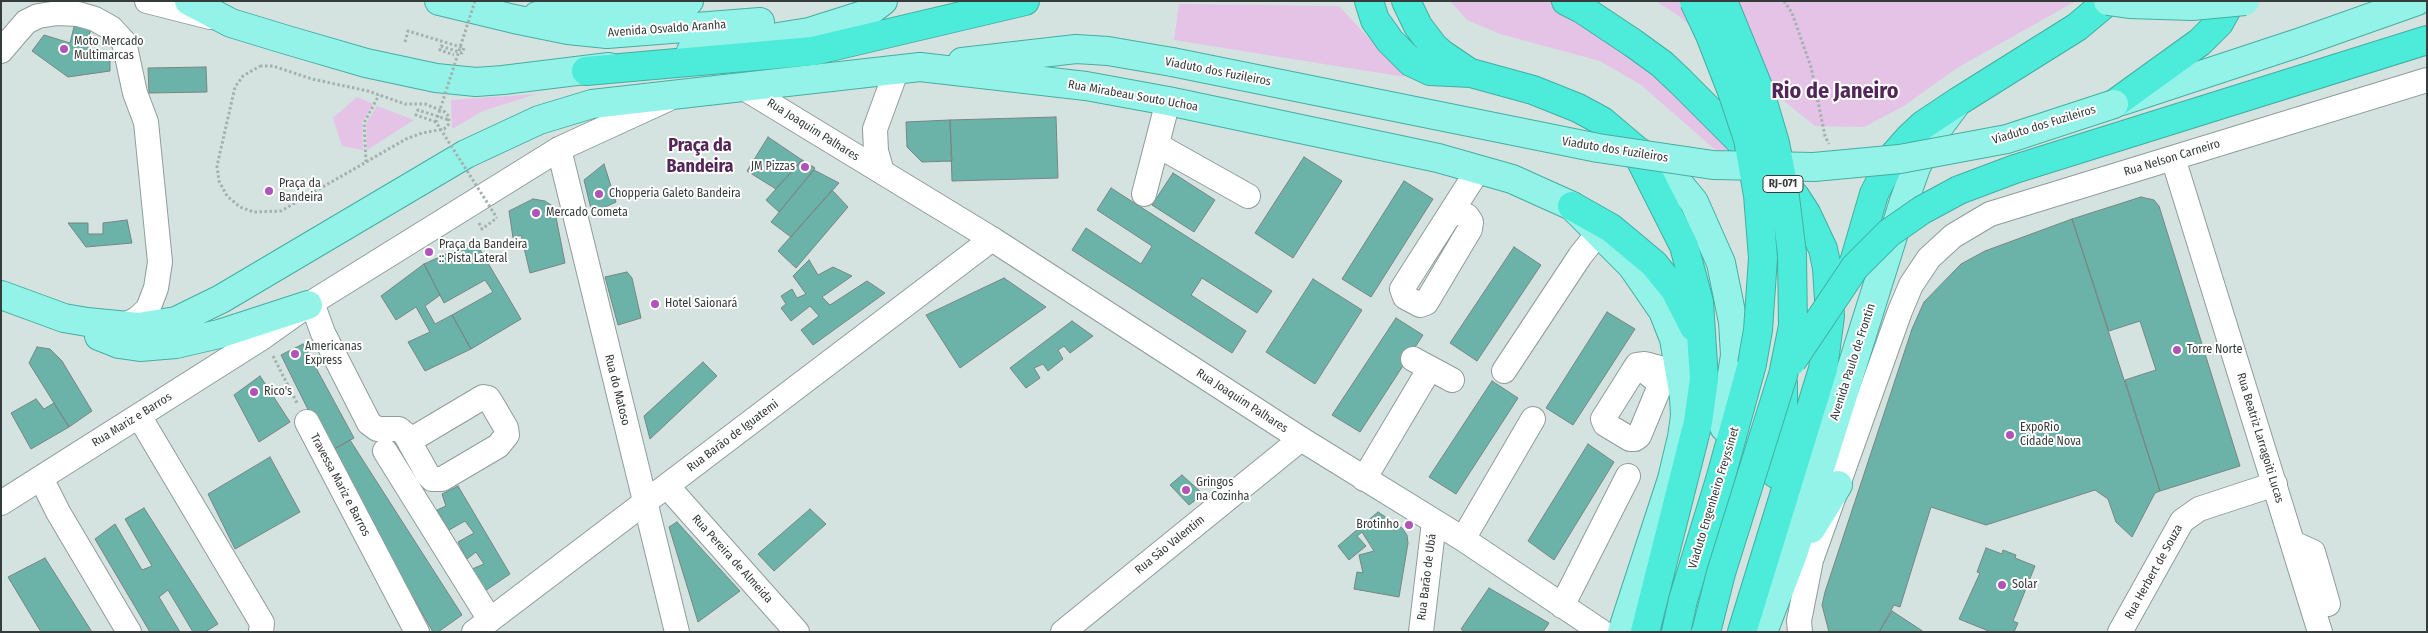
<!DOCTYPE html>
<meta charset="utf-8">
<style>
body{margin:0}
#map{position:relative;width:2428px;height:633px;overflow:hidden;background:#d4e3e0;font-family:"Fira Sans Condensed",sans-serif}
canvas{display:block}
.frame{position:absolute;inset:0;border:2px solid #363c3b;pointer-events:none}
</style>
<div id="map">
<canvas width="2428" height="633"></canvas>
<div class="frame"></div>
</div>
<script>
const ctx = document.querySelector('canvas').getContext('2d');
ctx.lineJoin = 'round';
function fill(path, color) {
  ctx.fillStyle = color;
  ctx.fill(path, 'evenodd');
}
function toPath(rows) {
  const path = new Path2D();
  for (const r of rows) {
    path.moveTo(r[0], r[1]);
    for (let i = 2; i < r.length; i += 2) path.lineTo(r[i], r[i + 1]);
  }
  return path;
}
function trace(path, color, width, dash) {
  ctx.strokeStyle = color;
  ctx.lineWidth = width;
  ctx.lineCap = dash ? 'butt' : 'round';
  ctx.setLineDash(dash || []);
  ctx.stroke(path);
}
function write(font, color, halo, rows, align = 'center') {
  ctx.font = font + ' "Fira Sans Condensed",sans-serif';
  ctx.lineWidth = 4;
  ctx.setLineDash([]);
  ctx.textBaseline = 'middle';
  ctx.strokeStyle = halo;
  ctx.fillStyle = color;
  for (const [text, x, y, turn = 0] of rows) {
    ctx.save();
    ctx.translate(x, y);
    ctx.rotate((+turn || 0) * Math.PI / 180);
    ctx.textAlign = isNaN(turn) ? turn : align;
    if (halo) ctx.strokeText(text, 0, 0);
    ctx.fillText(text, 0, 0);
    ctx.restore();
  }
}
const green = toPath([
 [1450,1,1578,1,1636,28,1690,70,1730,135,1735,153,1726,159,1641,85,1600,61,1500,34,1467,20],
 [1656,1,2076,1,1957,68,1904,106,1864,127,1815,126,1676,14],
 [1179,4,1339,6,1405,77,1174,40],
 [536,94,483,111,452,129,451,100],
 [357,97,373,104,362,122,363,150,342,146,333,118],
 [377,106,414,120,367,150,366,124]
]);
const building = toPath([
 [75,23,91,27,87,47,110,53,110,71,68,77,32,51,44,35,70,43,75,23],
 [206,67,207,92,149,93,148,68,206,67],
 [1056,117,1058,178,952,181,950,120,1056,117],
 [950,120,952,161,922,162,907,147,906,122,950,120],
 [768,137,802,160,776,189,747,171,768,137],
 [1304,157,1342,181,1293,258,1255,233,1304,157],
 [802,160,815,168,779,212,766,200,802,160],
 [604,164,616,202,592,213,584,180,604,164],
 [814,170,839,183,791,237,771,222,814,170],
 [1173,173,1215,200,1194,232,1152,205,1173,173],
 [1404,181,1433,199,1371,297,1342,279,1404,181],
 [1111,188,1272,291,1257,313,1202,278,1191,295,1246,331,1232,353,1072,250,1086,228,1141,264,1152,246,1097,210,1111,188],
 [832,190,848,207,796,268,778,251,832,190],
 [2141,197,2154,200,2159,206,2240,466,2160,491,2125,380,2156,370,2140,321,2109,331,2072,219,2141,197],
 [533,199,545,201,554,207,565,263,530,273,521,235,513,238,509,211,533,199],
 [2072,219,2160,491,2155,493,2132,537,2116,522,2108,499,2095,490,1986,525,1931,507,1900,607,1894,605,1879,632,1829,632,1822,605,1825,592,1912,329,1924,302,1961,264,1985,251,2072,219],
 [127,220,132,243,86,247,68,223,88,223,88,234,103,234,103,223,127,220],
 [475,241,521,319,471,349,452,315,493,292,485,280,444,303,424,264,475,241],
 [1514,247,1541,265,1477,361,1450,343,1514,247],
 [809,260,818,275,833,267,852,276,822,297,830,305,867,281,885,293,813,345,801,330,819,316,810,306,791,321,781,308,786,304,781,296,792,289,797,298,806,294,793,276,809,260],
 [424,264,440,295,425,306,435,324,452,315,471,349,425,371,408,342,430,332,416,307,396,320,381,296,424,264],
 [627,272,632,278,641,318,618,325,605,277,627,272],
 [1004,278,1046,307,960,368,926,315,1004,278],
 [1313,279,1362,310,1315,384,1266,352,1313,279],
 [1607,312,1635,329,1573,425,1546,408,1607,312],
 [1396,318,1423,335,1360,432,1332,415,1396,318],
 [1072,321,1093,336,1070,353,1064,346,1058,350,1063,359,1048,371,1043,364,1034,368,1040,378,1026,388,1010,368,1072,321],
 [303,344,354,438,329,452,281,355,303,344],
 [37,347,50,349,62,361,92,411,69,427,29,363,37,347],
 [703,362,717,376,650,439,644,416,703,362],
 [260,376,290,422,259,442,234,395,260,376],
 [1492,381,1518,398,1456,494,1429,477,1492,381],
 [36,399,44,409,54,403,69,427,31,449,11,413,36,399],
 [350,440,462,615,438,632,433,632,329,452,350,440],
 [1588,444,1614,462,1554,560,1528,541,1588,444],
 [270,457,300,512,235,549,208,494,270,457],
 [1182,475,1203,494,1189,505,1170,485,1182,475],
 [458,486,510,574,485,591,472,569,484,564,476,552,467,559,458,542,474,533,465,521,449,530,437,510,446,506,442,494,458,486],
 [144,508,218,624,205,632,193,632,168,590,159,597,180,632,150,632,95,539,115,524,142,570,152,566,125,519,144,508],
 [810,509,826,524,774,571,758,554,810,509],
 [1378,512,1402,528,1407,535,1408,543,1399,597,1354,589,1357,572,1363,573,1359,555,1374,551,1362,532,1357,536,1366,546,1349,560,1338,546,1378,512],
 [677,522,740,591,698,622,669,527,677,522],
 [1986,548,2002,554,2003,550,2016,555,2015,558,2035,566,2013,621,2018,623,2014,632,1991,632,1959,619,1980,573,1977,572,1986,548],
 [45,558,92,632,41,632,8,577,45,558],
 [1489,588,1549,623,1543,632,1465,632,1461,629,1489,588],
 [1892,611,1924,632,1879,632,1892,611]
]);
const path = toPath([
 [1784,1,1792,13,1811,67,1825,136,1829,144],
 [405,42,408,31,464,48,462,53,441,46,440,50,454,55],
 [260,66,273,66,312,79,368,91,405,104,425,104,445,112,449,117,448,125,444,129,422,133,406,139,281,211,254,212,240,207,227,196,219,181,217,166,235,87,243,76,260,66],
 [436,122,416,115,418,110,449,120],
 [366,162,364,123,379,95],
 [479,223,482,229,497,218],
 [273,356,297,403]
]);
const minor = toPath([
 [147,1,210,17],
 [1,51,26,22,38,16,58,13,78,14,95,19,111,28,124,42,135,93,146,122,160,262,156,288,148,309,137,319,122,326],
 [744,88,992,239,1301,439,1463,539,1602,632],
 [1157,145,1248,196],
 [559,149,677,632],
 [2173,158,2320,632],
 [882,172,876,151,875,129,897,69],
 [1144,194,1168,101],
 [1454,210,1467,216,1471,222,1470,229,1426,303,1420,305,1405,297,1402,289,1478,170],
 [312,303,323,333,369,423,377,429,399,429,405,434,428,475,432,479,442,479,498,446,507,435,506,428,492,404,488,398,483,397,409,441],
 [1413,359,1452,380],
 [1637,365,1657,381,1659,388,1639,436,1635,439,1630,439,1605,424,1603,419,1632,373,1637,365,1645,364,1664,369,1680,367],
 [1504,371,1580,256,1599,232],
 [139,416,262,623,261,632],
 [307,422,417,632],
 [385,451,490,620],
 [41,478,58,512,129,632],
 [1364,479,1430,368],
 [667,486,797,632],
 [1,503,263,337,308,305,559,149,668,99],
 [1463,539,1533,419],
 [2293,543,2313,552,2328,604],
 [1562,606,1628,476],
 [474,632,992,239],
 [1063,632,1301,439],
 [1421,632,1434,522],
 [1800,632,1799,621,1811,560,1900,311,1911,285,1929,258,1953,236,1990,214,2427,80],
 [2120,632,2182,521,2199,509,2275,484]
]);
const major = toPath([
 [189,1,231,23,287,40,366,63,436,78,476,82,503,80,609,67],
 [439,1,514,19,568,30,607,34,760,22],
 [537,16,689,1],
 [691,51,809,32,866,14,883,1],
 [962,62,1076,49,1108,51,1172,62],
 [2122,101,2301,42,2417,1],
 [1638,151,1671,174,1694,202,1721,263,1733,322,1735,355,1724,427],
 [1,295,64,318,87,322,138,327,176,321,221,299,466,154,539,120,592,104,920,67,1086,86,1168,101,1438,158,1512,179,1572,206,1632,266,1663,311,1674,339,1684,397,1685,416,1682,437,1672,479,1622,632],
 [99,336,119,344,140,347,176,344,219,334,308,305],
 [1811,529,1838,485],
 [1763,632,1793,554,1904,201,1917,165,1938,128,1956,104]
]);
const highway = toPath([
 [1369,1,1375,20,1390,41,1411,62,1430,71,1471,73,1533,90,1578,108,1602,121,1635,149,1684,246,1699,302,1704,379,1698,422,1645,632],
 [1406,1,1418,26,1434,47,1442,54,1470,73],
 [1566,1,1582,9,1633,43,1662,64,1681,82,1795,196,1806,213,1823,249,1827,268,1830,316,1823,369,1742,632],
 [586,71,813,51,1025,1],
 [2114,104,2200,42,2219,23,2231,1],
 [1959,190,2015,169,2427,40],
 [1572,206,1611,228,1654,264,1675,290,1694,327],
 [1847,278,1855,259,1874,194,1894,155,1910,137,1923,125,1959,101,2077,27,2108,1],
 [1776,474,1783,435,1783,383],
 [1676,632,1683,600,1720,480,1752,364]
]);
const pathBridge = toPath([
 [475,1,436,122,497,218]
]);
const majorBridge = toPath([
 [2108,1,2129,4,2192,6,2245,1],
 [1172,62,1598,148,1713,165,1814,167,1900,159,2007,139,2114,104]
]);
const highwayBridge = toPath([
 [1694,1,1710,35,1733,94,1748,139,1758,195,1763,258,1758,330,1752,364],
 [1792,361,1855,267,1889,233,1922,210,1959,190],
 [1706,632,1721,573,1783,375,1793,326,1792,254,1784,189,1775,143,1759,89,1723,1]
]);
const markers = [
 [64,49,5,"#b253bc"],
 [805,167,5,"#b253bc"],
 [269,191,5,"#b253bc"],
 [599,194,5,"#b253bc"],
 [536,213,5,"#b253bc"],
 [429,252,5,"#b253bc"],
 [655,304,5,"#b253bc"],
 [2177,350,5,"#b253bc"],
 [295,354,5,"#b253bc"],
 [254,392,5,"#b253bc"],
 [2010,435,5,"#b253bc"],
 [1186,490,5,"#b253bc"],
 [1409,525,5,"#b253bc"],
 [2002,585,5,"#b253bc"]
];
const shields = [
 [1783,184,40]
];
const shieldNames = [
 ["RJ-071",1783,184]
];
const streetNames = [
 ["Avenida Osvaldo Aranha",667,29,-4],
 ["Viaduto dos Fuzileiros",1218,72,11],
 ["Rua Mirabeau Souto Uchoa",1133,96,10],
 ["Viaduto dos Fuzileiros",2044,125,-17],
 ["Rua Joaquim Palhares",813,130,32],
 ["Viaduto dos Fuzileiros",1615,150,9],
 ["Rua Nelson Carneiro",2172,158,-17],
 ["Avenida Paulo de Frontin",1853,362,-72],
 ["Rua do Matoso",617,390,76],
 ["Rua Joaquim Palhares",1242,401,33],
 ["Rua Mariz e Barros",132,420,-32],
 ["Rua Barão de Iguatemi",733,436,-37],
 ["Rua Beatriz Larragoiti Lucas",2260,438,73],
 ["Travessa Mariz e Barros",340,485,62],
 ["Viaduto Engenheiro Freyssinet",1714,498,-73],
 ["Rua São Valentim",1170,545,-39],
 ["Rua Pereira de Almeida",732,559,48],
 ["Rua Herbert de Souza",2154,572,-61],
 ["Rua Barão de Ubá",1427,577,-83]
];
const poiNames = [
 ["Moto Mercado",74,42],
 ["Multimarcas",74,56],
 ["JM Pizzas",795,167,"right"],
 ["Praça da",279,184],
 ["Bandeira",279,198],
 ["Chopperia Galeto Bandeira",609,194],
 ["Mercado Cometa",546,213],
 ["Praça da Bandeira",439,245],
 [":: Pista Lateral",439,259],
 ["Hotel Saionará",665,304],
 ["Americanas",305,347],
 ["Express",305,361],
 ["Torre Norte",2187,350],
 ["Rico's",264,392],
 ["ExpoRio",2020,428],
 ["Cidade Nova",2020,442],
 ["Gringos",1196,483],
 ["na Cozinha",1196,497],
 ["Brotinho",1399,525,"right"],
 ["Solar",2012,585]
];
const districtNames = [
 ["Praça da",700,146],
 ["Bandeira",700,167]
];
const townNames = [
 ["Rio de Janeiro",1835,92]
];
fill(green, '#e4c3e7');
fill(building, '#6bb3a9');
trace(building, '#778583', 1);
trace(minor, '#8f9d9a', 26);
trace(major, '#44aea2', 30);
trace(highway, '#44aea2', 30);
trace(path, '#a4b0ae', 3, [2.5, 2.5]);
trace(minor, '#fff', 24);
trace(major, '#94f3e9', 28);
trace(highway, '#4cebda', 28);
trace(majorBridge, '#44aea2', 30, []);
trace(highwayBridge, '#44aea2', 30, []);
trace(pathBridge, '#a4b0ae', 3, [2.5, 2.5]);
trace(majorBridge, '#94f3e9', 28);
trace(highwayBridge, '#4cebda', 28);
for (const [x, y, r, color] of markers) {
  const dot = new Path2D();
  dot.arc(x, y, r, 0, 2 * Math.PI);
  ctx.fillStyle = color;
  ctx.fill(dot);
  trace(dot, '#fff', 2);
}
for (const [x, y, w] of shields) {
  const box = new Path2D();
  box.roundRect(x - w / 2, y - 8.5, w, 17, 4);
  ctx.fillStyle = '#fff';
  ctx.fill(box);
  trace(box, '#363c3b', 1);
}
write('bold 11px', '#363c3b', null, shieldNames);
write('12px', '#363c3b', '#fff', streetNames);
write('12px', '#363c3b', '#fff', poiNames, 'left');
write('bold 18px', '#532558', '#fff', districtNames);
write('bold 22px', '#532558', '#fff', townNames);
</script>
